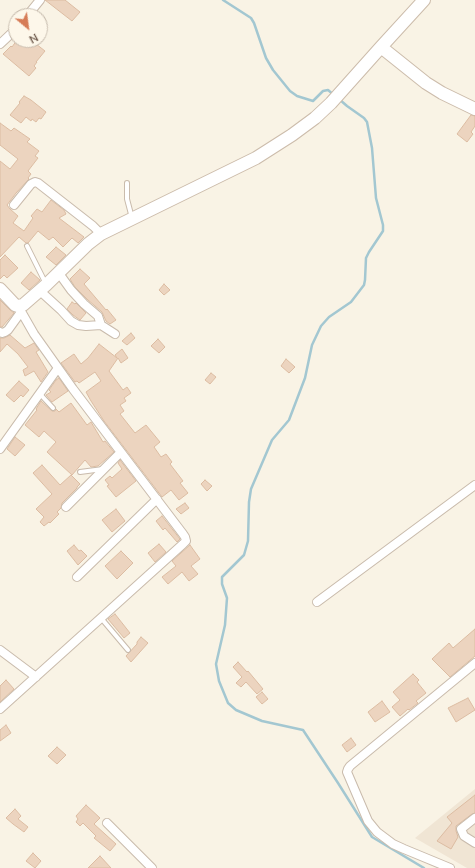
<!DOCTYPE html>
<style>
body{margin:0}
#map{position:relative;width:475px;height:868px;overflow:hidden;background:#f9f3e5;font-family:"Nunito Sans",sans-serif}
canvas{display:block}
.north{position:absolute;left:8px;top:8px;width:40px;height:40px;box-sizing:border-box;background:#fdf7ea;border:1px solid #c4b9ab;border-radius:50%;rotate:151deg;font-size:11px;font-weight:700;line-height:16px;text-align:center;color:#6f5b4d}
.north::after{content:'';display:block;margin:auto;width:14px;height:18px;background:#d67c57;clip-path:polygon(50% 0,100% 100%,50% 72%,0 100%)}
</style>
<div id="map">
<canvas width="475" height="868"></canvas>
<div class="north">N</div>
</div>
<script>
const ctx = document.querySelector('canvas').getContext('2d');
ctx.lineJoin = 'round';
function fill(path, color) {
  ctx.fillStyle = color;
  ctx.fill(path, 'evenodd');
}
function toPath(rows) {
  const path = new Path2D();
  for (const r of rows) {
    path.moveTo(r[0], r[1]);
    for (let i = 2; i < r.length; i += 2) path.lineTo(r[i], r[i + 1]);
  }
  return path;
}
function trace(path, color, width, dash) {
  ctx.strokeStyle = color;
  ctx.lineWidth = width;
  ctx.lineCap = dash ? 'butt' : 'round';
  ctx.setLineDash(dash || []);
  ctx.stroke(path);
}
const residential = toPath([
 [475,789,475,868,467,868,415,838]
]);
const stream = toPath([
 [223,0,251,18,254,23,266,58,273,70,290,91,297,96,313,101,323,91,328,90,334,95],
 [339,99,347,106,364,118,367,122,372,148,376,198,383,225,383,231,369,252,366,258,365,280,364,285,351,302,329,317,321,326,312,345,305,378,289,420,272,440,251,489,249,502,248,541,244,555,222,577,222,584,227,598,225,625,216,664,219,681,228,703,236,710,262,721,303,730,338,783,372,837,424,868]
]);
const building = toPath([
 [45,0,65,0,80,12,72,21,45,0],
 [17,40,31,40,45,51,36,62,37,62,34,66,36,68,29,76,3,54,11,46,12,47,17,40],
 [24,96,31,100,46,112,41,119,39,118,36,122,32,119,31,121,26,117,21,123,10,115,20,103,19,102,24,96],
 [471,115,475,116,475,126,471,132,473,134,467,142,457,134,471,115],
 [0,123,11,131,14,128,30,139,27,142,39,151,35,156,38,158,28,171,31,174,28,178,29,179,16,193,7,205,10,209,18,216,13,223,24,231,33,218,31,216,37,209,42,212,51,200,64,210,66,214,59,218,84,237,78,243,72,238,63,247,53,237,49,240,38,231,28,243,26,243,19,237,0,257,0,161,10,169,18,159,0,145,0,123],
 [56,247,66,255,56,265,46,257,56,247],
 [5,255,18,268,7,278,4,275,0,279,0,260,5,255],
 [80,269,90,278,84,284,106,310,107,309,116,320,110,324,106,321,102,312,88,300,75,287,70,279,80,269],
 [31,272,40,280,29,290,21,283,31,272],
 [164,284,170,290,164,295,159,290,164,284],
 [0,300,10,310,14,313,2,327,0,327,0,300],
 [72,302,75,304,76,303,86,313,80,320,73,315,67,309,72,302],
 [131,333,135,338,127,345,122,341,131,333],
 [10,335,25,348,34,343,39,350,36,352,48,372,41,382,34,371,25,376,23,370,28,367,18,354,7,344,0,352,0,338,4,338,10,335],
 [158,339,165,347,159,353,151,346,158,339],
 [99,344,117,358,115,355,122,349,128,358,121,363,118,358,109,371,123,390,127,387,131,393,124,398,126,401,120,405,124,411,120,414,135,433,146,425,160,442,154,447,161,457,166,454,172,462,170,464,183,481,180,483,188,493,179,500,171,490,162,497,104,421,91,401,86,392,101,381,95,372,79,383,77,381,75,382,61,363,74,354,81,364,88,358,99,344],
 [286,359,295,367,289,373,281,366,286,359],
 [211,373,216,377,210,384,205,380,211,373],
 [59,378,68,391,52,402,46,395,51,392,49,390,56,380,59,378],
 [19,381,29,390,23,397,21,395,14,402,6,395,19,381],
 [41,401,52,411,55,411,56,409,59,412,71,403,87,425,91,422,103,442,105,441,114,452,98,466,91,467,85,460,72,475,47,452,56,442,44,431,39,437,25,425,37,410,36,409,41,401],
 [15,437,25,445,15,456,7,449,15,437],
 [120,460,136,481,116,497,107,486,109,485,105,480,110,476,112,478,122,469,118,463,120,460],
 [42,465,60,485,71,475,80,484,77,487,77,488,62,503,61,508,57,512,59,514,50,523,49,522,44,526,40,522,44,517,36,509,52,494,33,473,42,465],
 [205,480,212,486,207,491,201,484,205,480],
 [185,503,189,508,181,514,176,509,185,503],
 [116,509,125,521,112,532,102,520,116,509],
 [162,516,180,539,177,542,165,528,163,530,156,521,162,516],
 [159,544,166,552,155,562,148,553,159,544],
 [74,545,79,551,81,550,87,556,78,565,67,551,74,545],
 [190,545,200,559,191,566,198,574,189,581,182,572,168,584,162,577,176,566,172,561,190,545],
 [121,551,133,563,117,579,105,566,121,551],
 [115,614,130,633,124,638,108,619,115,614],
 [475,629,475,656,450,677,432,659,449,643,453,648,475,629],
 [141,637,148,643,131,662,126,656,137,644,137,642,141,637],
 [238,662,247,672,248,671,263,689,257,694,246,682,241,687,236,683,242,677,233,667,238,662],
 [413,674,419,680,417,682,426,693,416,701,418,703,409,710,408,709,400,716,392,707,400,700,393,692,413,674],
 [6,680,14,689,0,702,0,686,6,680],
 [262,692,268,699,262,704,256,697,262,692],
 [468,698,475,710,456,722,448,708,468,698],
 [382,701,390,712,375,722,368,712,382,701],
 [6,725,11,733,0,741,0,730,6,725],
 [351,738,356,745,347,752,342,745,351,738],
 [57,747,66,755,57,764,48,756,57,747],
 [475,795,475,813,472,814,456,826,456,831,458,837,451,849,437,841,452,823,447,817,475,795],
 [86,805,100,818,94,824,116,844,110,851,94,838,96,836,83,823,80,826,76,822,78,819,76,816,86,805],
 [15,809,21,816,18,819,28,827,24,832,13,824,6,818,15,809],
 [33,853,41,861,35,868,26,861,33,853],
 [100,856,111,868,88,868,100,856]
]);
const lane = toPath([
 [127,183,127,199,132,218],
 [27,246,45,282],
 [40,394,53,408],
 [80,472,103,469],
 [101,618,128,650]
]);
const street = toPath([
 [27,16,40,0],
 [0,44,16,29],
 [14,205,31,184,35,182,38,183,93,226,101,234],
 [58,272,71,290,84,304,98,316,101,325,115,334],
 [39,290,61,310,71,321,78,325,86,326,101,325],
 [0,332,2,333,5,332,8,330,21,312],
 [0,449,58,368],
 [66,507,121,452],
 [77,577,157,499],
 [317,602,475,485],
 [0,650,36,677],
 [0,709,101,618,183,544,186,541,185,537,183,534,73,389,34,334,18,306],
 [475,818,461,829,464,836,475,843],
 [107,823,152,868],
 [450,868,404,849,393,844,377,832,368,821,347,772,348,769,350,766,475,663]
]);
const secondary = toPath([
 [381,47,426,83,442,93,475,109],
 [0,289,15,305,18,306,23,305,46,285,88,244,101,234,256,158,292,135,315,118,331,103,381,47,424,0]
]);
fill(residential, '#f0e5d4');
trace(stream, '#a3c7d1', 2.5);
fill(building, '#ecd4bf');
trace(building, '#dcbca2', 1);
trace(lane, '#c9bbac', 6);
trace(street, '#c9bbac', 10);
trace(secondary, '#ccbcab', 14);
trace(lane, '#fff', 4);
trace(street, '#fff', 8);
trace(secondary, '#fff', 12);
</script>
